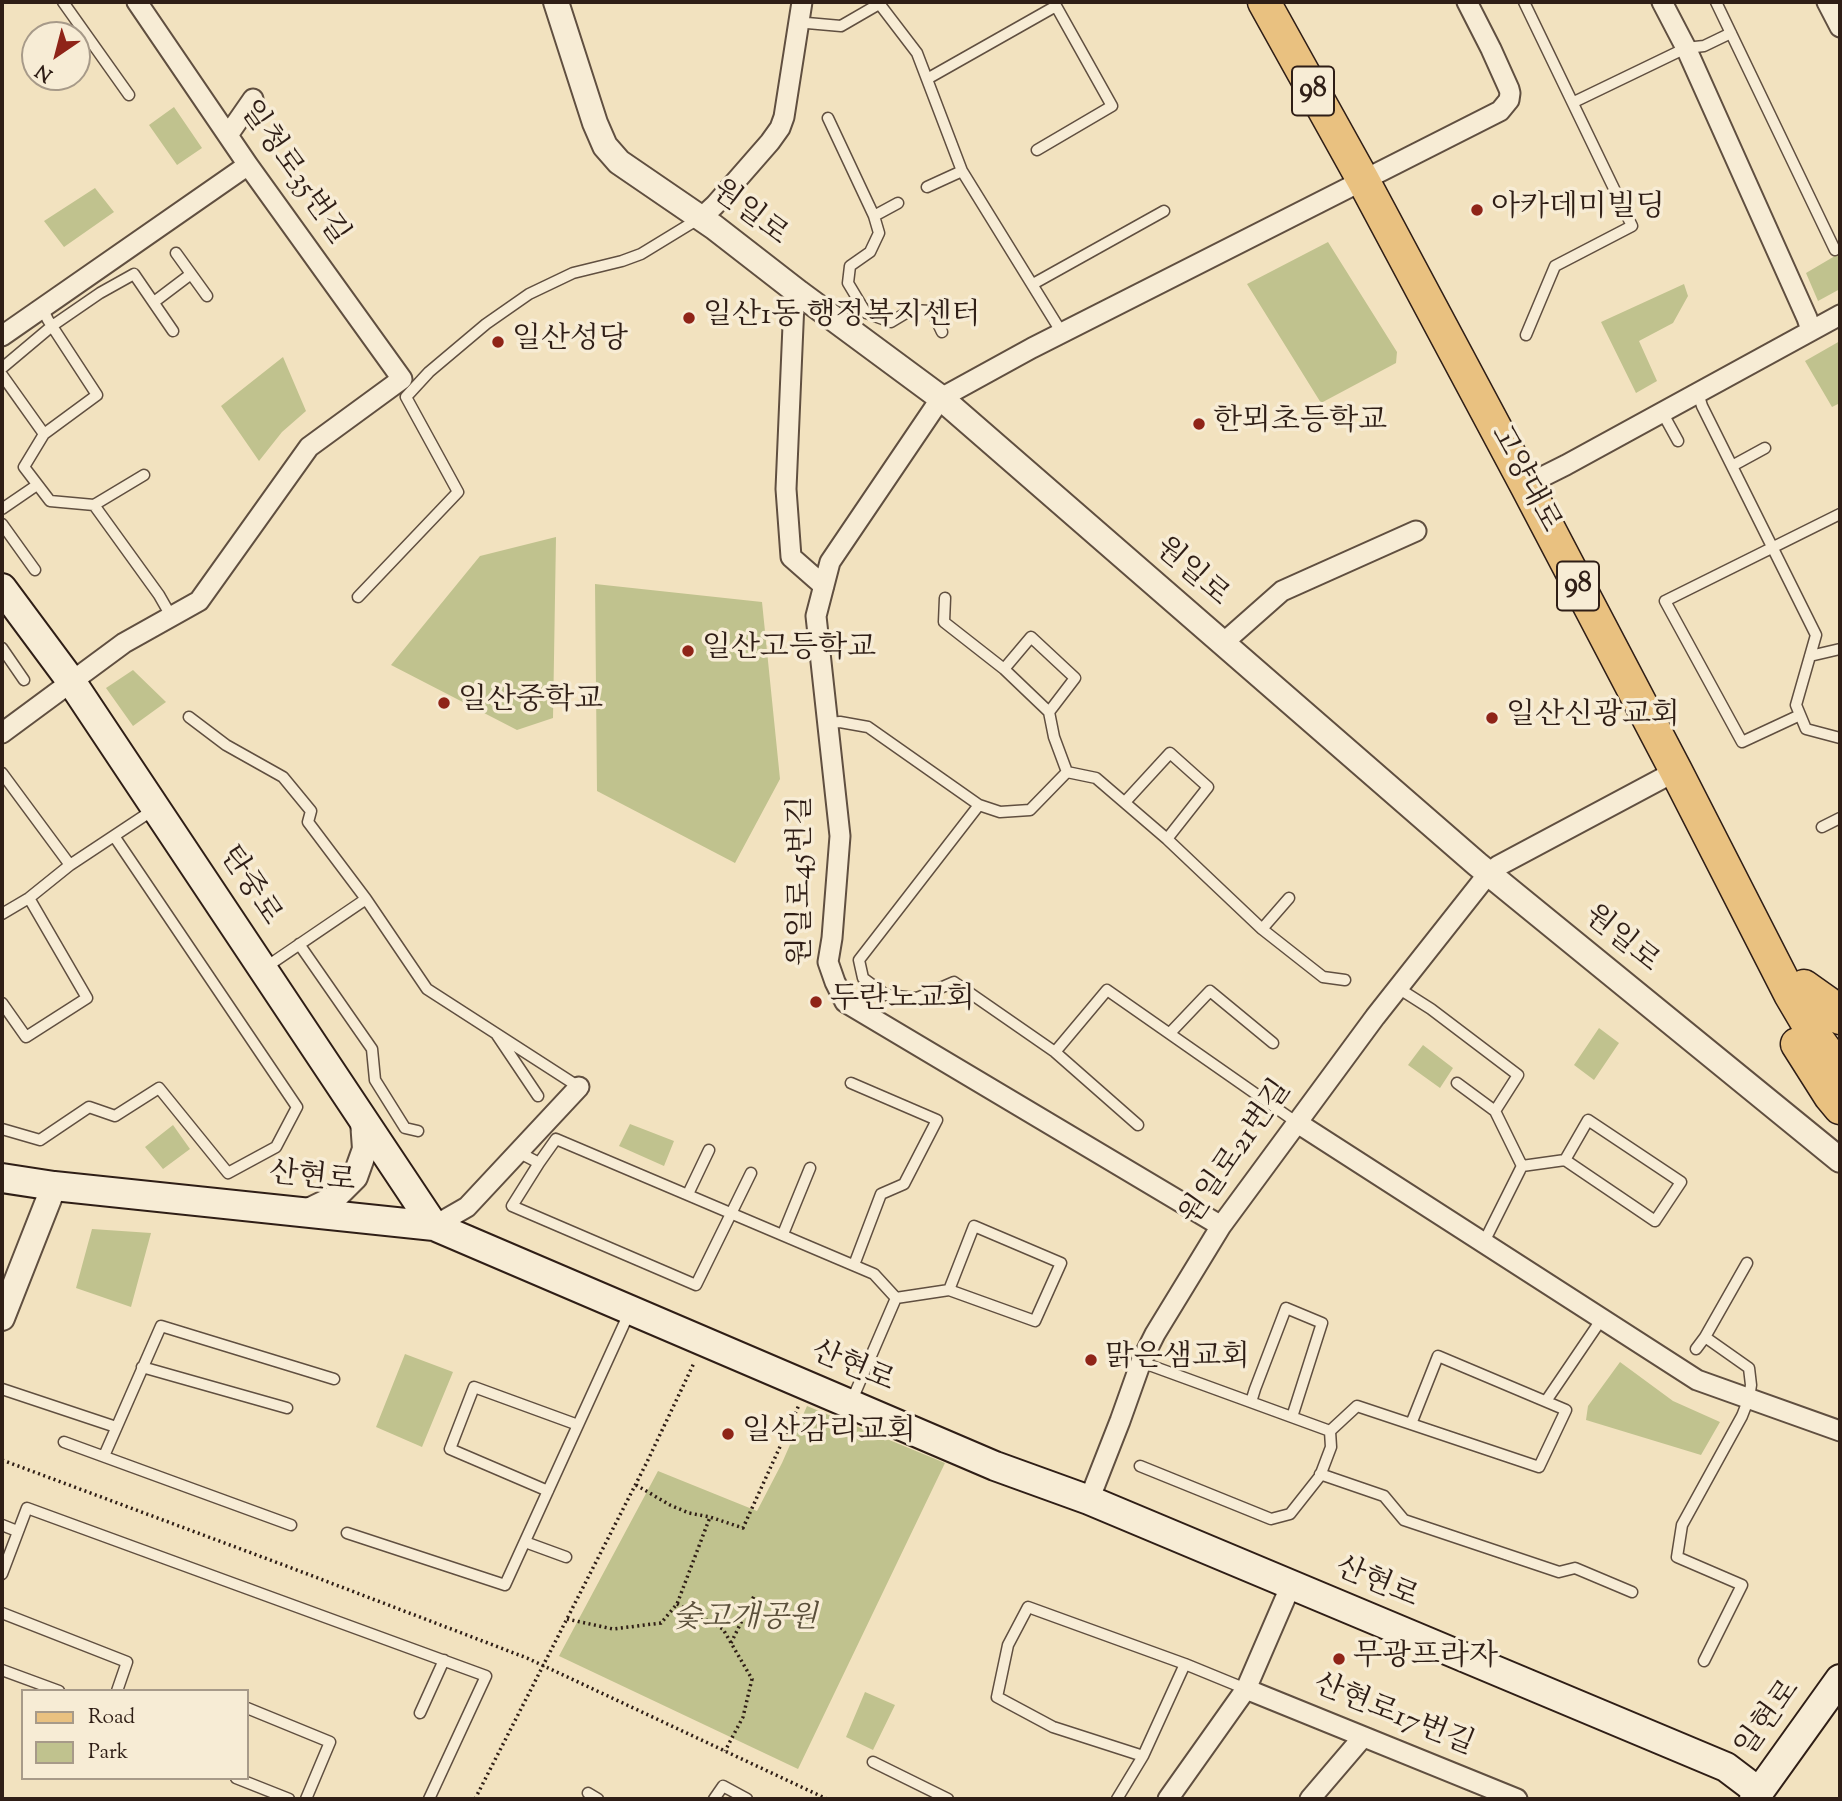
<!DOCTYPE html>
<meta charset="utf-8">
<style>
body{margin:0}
#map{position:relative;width:1842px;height:1801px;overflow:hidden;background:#f2e2bf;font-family:"Sorts Mill Goudy",serif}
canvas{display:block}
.frame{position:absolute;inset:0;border:4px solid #2f1e16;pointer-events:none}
.legend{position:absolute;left:21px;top:1689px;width:228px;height:91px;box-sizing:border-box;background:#f7ecd5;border:2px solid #a79a89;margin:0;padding:9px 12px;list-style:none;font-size:21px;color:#2f1e16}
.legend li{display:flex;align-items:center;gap:14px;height:35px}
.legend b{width:35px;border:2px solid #a79a89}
.north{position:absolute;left:21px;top:21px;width:70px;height:70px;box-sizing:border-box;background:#f7ecd5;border:2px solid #a79a89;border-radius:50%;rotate:215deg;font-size:19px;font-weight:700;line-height:28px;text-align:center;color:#2f1e16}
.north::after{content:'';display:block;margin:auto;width:24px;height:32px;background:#8f2418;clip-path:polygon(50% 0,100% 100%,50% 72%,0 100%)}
</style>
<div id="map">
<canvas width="1842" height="1801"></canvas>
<div class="frame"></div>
<ul class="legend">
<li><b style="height:9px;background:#e9c180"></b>Road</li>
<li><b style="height:19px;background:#c0c28e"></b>Park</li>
</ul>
<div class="north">N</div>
</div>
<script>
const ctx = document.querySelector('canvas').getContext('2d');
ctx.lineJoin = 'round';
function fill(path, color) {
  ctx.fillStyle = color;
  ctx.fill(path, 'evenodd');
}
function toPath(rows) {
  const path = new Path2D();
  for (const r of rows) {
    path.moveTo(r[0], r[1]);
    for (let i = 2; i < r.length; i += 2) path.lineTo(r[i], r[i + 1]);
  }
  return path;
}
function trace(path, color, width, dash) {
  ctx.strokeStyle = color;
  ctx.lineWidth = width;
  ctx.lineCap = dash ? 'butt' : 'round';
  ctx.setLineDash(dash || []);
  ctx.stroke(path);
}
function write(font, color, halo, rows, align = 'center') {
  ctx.font = font + ' "Sorts Mill Goudy","Noto Serif KR",serif';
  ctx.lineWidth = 7;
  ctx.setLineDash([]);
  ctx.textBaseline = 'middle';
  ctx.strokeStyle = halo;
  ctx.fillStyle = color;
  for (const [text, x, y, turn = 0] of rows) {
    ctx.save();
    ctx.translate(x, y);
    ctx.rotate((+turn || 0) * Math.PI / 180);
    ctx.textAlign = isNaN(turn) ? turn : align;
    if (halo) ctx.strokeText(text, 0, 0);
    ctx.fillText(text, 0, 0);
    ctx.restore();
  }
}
const green = toPath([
 [174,107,202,148,177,165,149,125],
 [95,188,114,212,64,247,44,221],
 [1328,242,1397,352,1396,363,1321,403,1247,284],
 [1840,253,1840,289,1818,301,1806,273],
 [1684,284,1688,296,1673,323,1639,341,1657,381,1636,393,1601,322],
 [1840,341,1840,403,1832,407,1805,361],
 [283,357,306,411,282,432,259,461,221,406],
 [556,537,553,718,517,730,391,665,480,556],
 [595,584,762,602,780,779,735,863,597,791],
 [133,670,166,702,133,726,106,688],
 [1599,1028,1619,1043,1594,1080,1574,1065],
 [1423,1045,1453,1068,1440,1088,1408,1065],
 [630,1124,674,1141,664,1166,619,1146],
 [173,1125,190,1149,163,1169,145,1147],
 [92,1229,151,1233,131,1307,76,1288],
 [405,1354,453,1372,422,1447,376,1427],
 [1620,1362,1673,1401,1720,1422,1701,1455,1586,1420,1588,1406],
 [807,1406,945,1463,798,1769,559,1656,658,1471,757,1511,782,1463],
 [865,1692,895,1705,873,1750,846,1737]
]);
const path = toPath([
 [2,1460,289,1567,527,1658,827,1799],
 [636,1485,670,1505,689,1513,710,1517,743,1528,799,1405],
 [677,1604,723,1629,752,1679,743,1717,725,1751],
 [567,1619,613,1629,661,1623,677,1604,710,1517],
 [731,1643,754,1596],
 [475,1799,646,1464,694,1363]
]);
const service = toPath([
 [63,2,129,95],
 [878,2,917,53,962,171,1062,333],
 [1524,2,1632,226,1555,266,1526,335],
 [1716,2,1835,250],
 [799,19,807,23,841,26,879,4],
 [927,79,1056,6,1112,106,1037,150],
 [1574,102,1686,48,1704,46,1731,33],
 [828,118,874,216,879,233,870,252,850,266,848,283,866,313,891,322,911,310,932,311,942,332],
 [927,187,962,171],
 [874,216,898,203],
 [176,253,207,296],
 [1033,284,1164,211],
 [154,302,191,274],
 [42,308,48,320,97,395,44,434,24,467,50,501,94,505,159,595,171,616],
 [2,368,52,326,100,293,134,274,173,331],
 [2,375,44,434],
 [1698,393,1702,406,1816,635,1796,705,1806,729,1840,738],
 [1662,412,1678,441],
 [1732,466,1765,448],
 [94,505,144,475],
 [2,509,37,485],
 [2,524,35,570],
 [358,597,458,492,406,397,429,372,486,324,529,294,573,273,622,261,641,254,700,218],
 [945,598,944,622,1004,669,1049,712,1054,737,1067,772],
 [2,648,24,680],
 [1810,656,1840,649],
 [1004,669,1031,637,1075,678,1049,712],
 [1800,715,1742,742,1665,601,1840,514],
 [189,717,226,745,283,777,311,811,308,822,366,899,427,989,579,1087],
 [828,723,840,722,868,727,979,805,1000,812,1030,810,1067,772],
 [1067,772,1096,778,1167,839,1262,929,1323,977,1345,980],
 [2,773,70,865],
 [1125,802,1170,753,1208,787,1167,839],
 [979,805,859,960,863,978,886,995,917,998,954,982,1055,1052,1138,1125],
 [1822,827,1840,818],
 [2,914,29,898,70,865,153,810],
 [1262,929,1289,898],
 [299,944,372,1049,375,1080,405,1128,418,1131],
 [266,967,366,899],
 [1398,988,1431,1009,1518,1075,1495,1111],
 [2,1003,26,1037,87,998,29,898],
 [1170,1033,1210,991,1273,1043],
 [497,1035,538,1096],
 [1055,1052,1107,990,1296,1122],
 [851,1083,937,1120,904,1184,881,1194,854,1265],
 [1457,1083,1495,1111,1522,1166],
 [2,1129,40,1140,89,1107,115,1116,159,1088,228,1173,276,1147,297,1107,114,836],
 [518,1152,539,1163,556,1139,874,1274,896,1298,852,1400],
 [539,1163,512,1206,696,1285,751,1173],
 [688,1194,709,1150],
 [783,1234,810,1168],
 [1484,1242,1522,1166,1565,1160,1655,1221,1681,1182,1588,1120,1565,1160],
 [896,1298,949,1290,1035,1321,1061,1263,974,1226,949,1290],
 [1696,1349,1705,1337,1747,1263],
 [1141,1362,1330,1431,1357,1406,1411,1424,1539,1467,1566,1410,1438,1356,1411,1424],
 [142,1367,287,1408],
 [2,1389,116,1427],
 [1546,1401,1601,1320],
 [1251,1402,1255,1389,1286,1308,1322,1323,1292,1417],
 [64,1442,291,1525],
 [104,1456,161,1326,334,1379],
 [1140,1466,1271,1519,1290,1514,1320,1476,1331,1447,1330,1431],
 [1320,1474,1384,1496,1404,1520,1559,1572,1575,1568,1632,1592],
 [548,1491,450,1449,474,1387,578,1425],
 [2,1525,17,1531],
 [347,1533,505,1585,630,1311],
 [525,1542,566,1557],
 [2,1574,27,1508,486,1676,429,1799],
 [2,1613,127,1662,117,1691],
 [1704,1661,1742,1585,1677,1557,1682,1525,1742,1416,1749,1398,1751,1385,1749,1368,1705,1337],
 [2,1670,59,1691],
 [247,1708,330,1742,306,1799],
 [420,1713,444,1660],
 [1143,1756,1185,1664],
 [873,1762,948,1799],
 [236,1778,289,1799],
 [588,1793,598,1799],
 [714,1799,723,1786,747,1799],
 [1117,1799,1143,1756,1053,1727,997,1697,1008,1645,1028,1607,1185,1664,1246,1689]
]);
const minor = toPath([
 [1662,2,1686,48,1807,318,1811,330],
 [1827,2,1840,27],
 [228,135,253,99],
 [701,218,715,205,770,142,780,128,784,117,802,2],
 [799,293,794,302,786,489,791,557,824,586],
 [2,336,248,165],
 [1526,485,1566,465,1840,315],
 [1222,644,1282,591,1416,531],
 [2,733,124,643,199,601,309,447,402,379,248,165,137,2],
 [1296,1122,1697,1380,1840,1431],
 [434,1226,467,1207,579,1087],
 [1221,1226,845,1002,835,982,828,962,832,938,840,836,816,616,830,562,941,398,1032,348,1500,111,1509,100,1510,93,1509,89,1491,49,1467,2],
 [1089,1500,1120,1421,1141,1362,1155,1334,1221,1226,1375,1017,1488,874,1498,866,1676,771],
 [1246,1689,1517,1799],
 [1168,1799,1246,1689,1291,1585],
 [1310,1799,1363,1737]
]);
const tertiary = toPath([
 [556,2,595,123,605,146,619,162,714,227,799,293,941,398,1477,864,1840,1160],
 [306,1212,333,1199,355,1177,365,1149,363,1121],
 [2,1318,54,1186]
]);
const secondary = toPath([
 [2,588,71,681,434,1226],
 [2,1178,54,1186,434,1226,995,1466,1089,1500,1726,1767,1759,1792],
 [1754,1799,1840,1679]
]);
const primary = toPath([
 [1264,2,1363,180,1526,485,1676,771,1790,994,1813,1033,1840,1070],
 [1804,986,1828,1003,1840,1018],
 [1797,1044,1830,1096,1840,1108]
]);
const markers = [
 [1477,210,7,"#8f2418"],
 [689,318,7,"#8f2418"],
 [498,342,7,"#8f2418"],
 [1199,424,7,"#8f2418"],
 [688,651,7,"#8f2418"],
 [444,703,7,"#8f2418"],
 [1492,718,7,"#8f2418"],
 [816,1002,7,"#8f2418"],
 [1091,1360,7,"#8f2418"],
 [728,1434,7,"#8f2418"],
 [1339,1659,7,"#8f2418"]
];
const shields = [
 [1313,91,42],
 [1578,586,42]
];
const shieldNames = [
 ["98",1313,91],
 ["98",1578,586]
];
const streetNames = [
 ["일청로35번길",292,174,55],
 ["원일로",748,215,37],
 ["고양대로",1523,480,62],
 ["원일로",1190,574,41],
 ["원일로45번길",804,881,-90],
 ["탄중로",248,887,57],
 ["원일로",1620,941,39],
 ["원일로21번길",1238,1154,-55],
 ["산현로",312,1180,6],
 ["산현로",852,1369,23],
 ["산현로",1376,1585,23],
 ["산현로17번길",1393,1717,22],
 ["일현로",1770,1720,-54]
];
const poiNames = [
 ["아카데미빌딩",1491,210],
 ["일산1동 행정복지센터",703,318],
 ["일산성당",512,342],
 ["한뫼초등학교",1213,424],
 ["일산고등학교",702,651],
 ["일산중학교",458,703],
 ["일산신광교회",1506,718],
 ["두란노교회",830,1002],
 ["맑은샘교회",1105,1360],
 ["일산감리교회",742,1434],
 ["무광프라자",1353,1659]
];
const parkNames = [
 ["숯고개공원",745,1621]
];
fill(green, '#c0c28e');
trace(service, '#604f40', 13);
trace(minor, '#604f40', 23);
trace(tertiary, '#604f40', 28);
trace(secondary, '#2f1e16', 32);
trace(primary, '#2f1e16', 35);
trace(path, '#2f1e16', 3.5, [2, 3.5]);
trace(service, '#f7ecd5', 10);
trace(minor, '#f7ecd5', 19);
trace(tertiary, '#f7ecd5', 24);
trace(secondary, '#f7ecd5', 28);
trace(primary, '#e9c180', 32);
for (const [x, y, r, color] of markers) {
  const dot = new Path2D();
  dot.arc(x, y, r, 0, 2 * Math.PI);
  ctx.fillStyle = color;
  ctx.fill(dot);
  trace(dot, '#f7ecd5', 2.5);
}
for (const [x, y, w] of shields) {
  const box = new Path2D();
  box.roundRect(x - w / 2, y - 24.5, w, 49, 5);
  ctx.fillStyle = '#f7ecd5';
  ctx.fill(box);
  trace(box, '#2f1e16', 2);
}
write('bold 28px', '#2f1e16', null, shieldNames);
write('30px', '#2f1e16', '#f7ecd5', streetNames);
write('30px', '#2f1e16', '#f7ecd5', poiNames, 'left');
write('italic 30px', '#5a4f3a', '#f7ecd5', parkNames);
</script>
